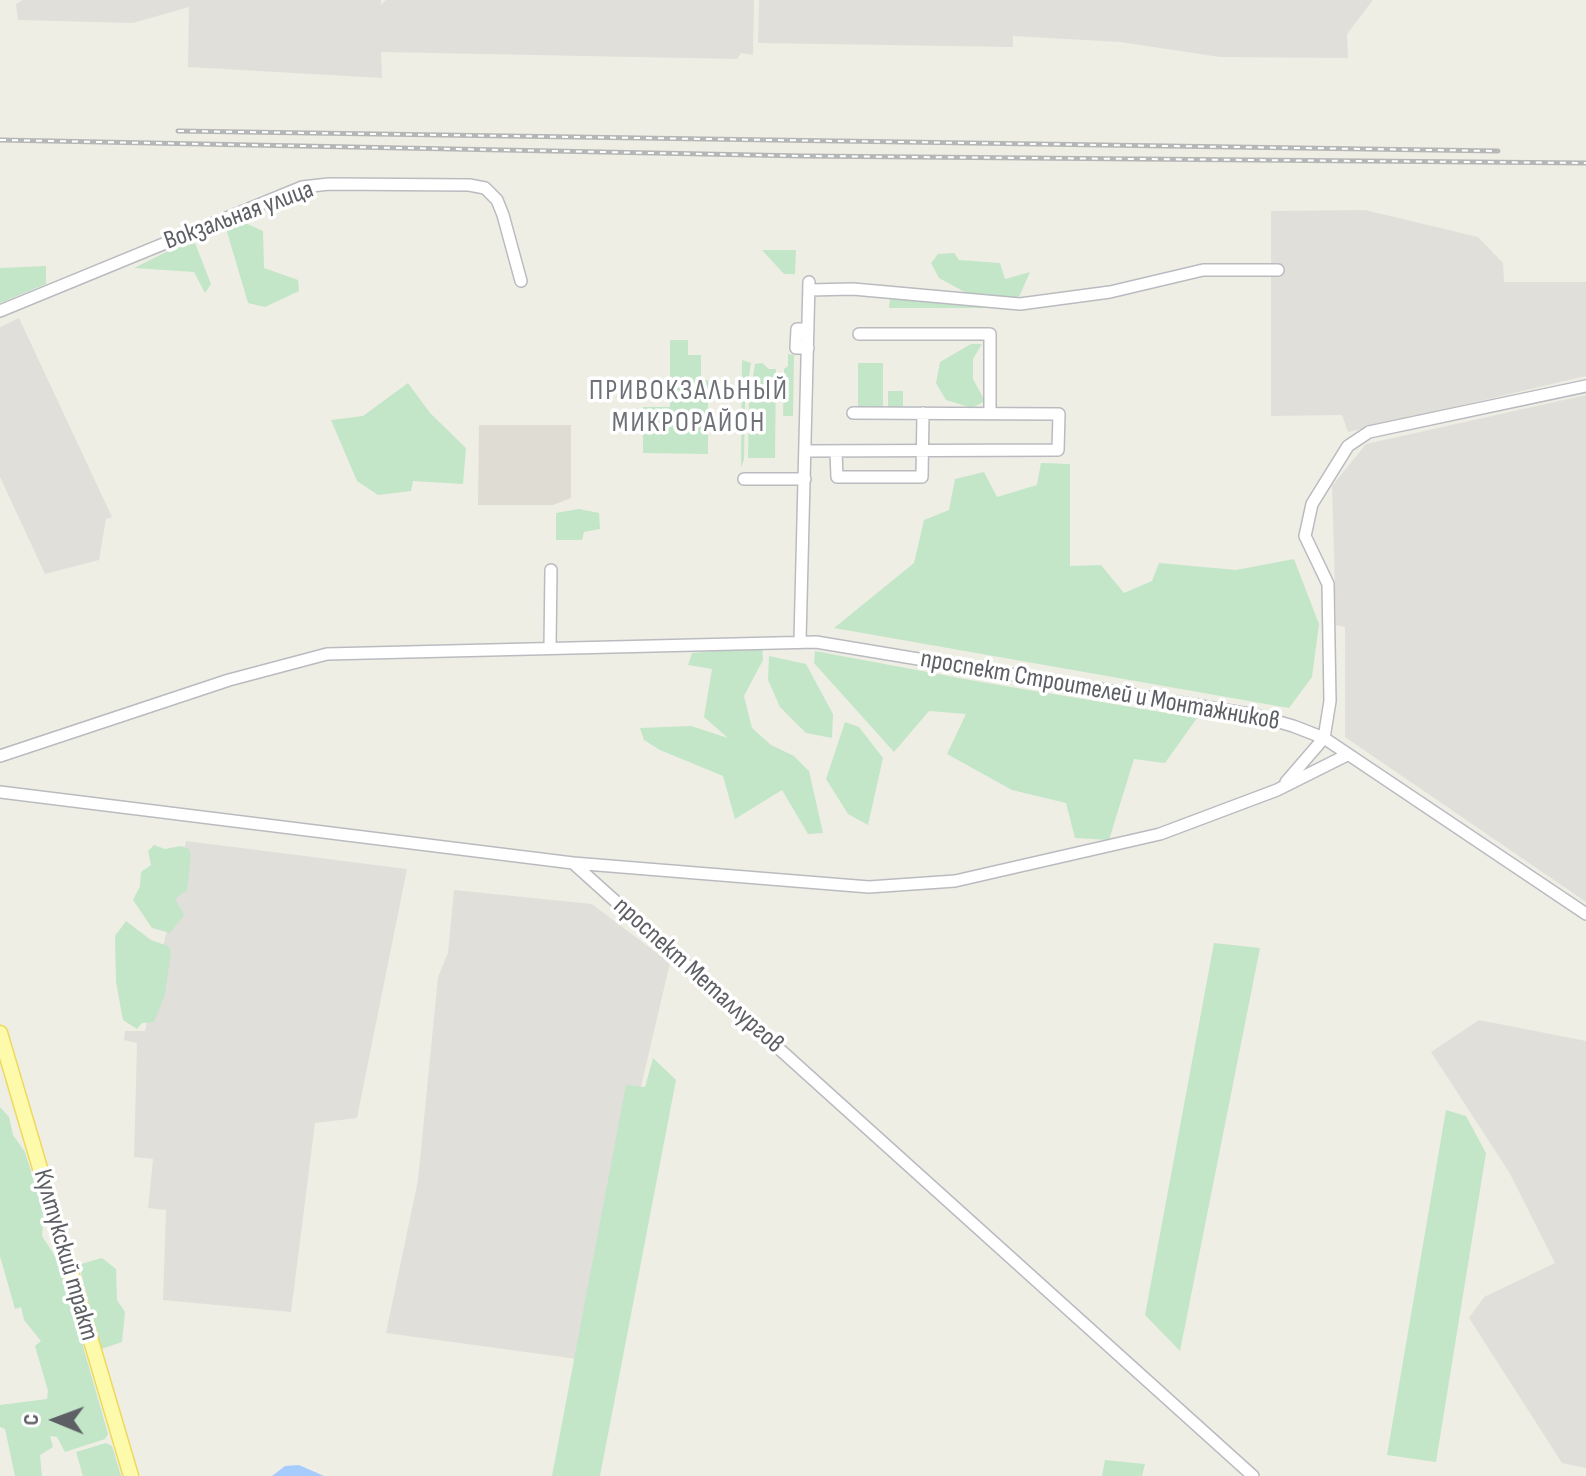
<!DOCTYPE html>
<meta charset="utf-8">
<style>
body{margin:0}
#map{position:relative;width:1586px;height:1476px;overflow:hidden;background:#efeee5;font-family:"Sofia Sans Condensed",sans-serif}
canvas{display:block}
.north{position:absolute;left:16px;top:1380px;width:80px;height:80px;-webkit-text-stroke:6px #fff;paint-order:stroke;rotate:271deg;font-size:22px;font-weight:700;line-height:32px;text-align:center;color:#5d5f65}
.north::after{content:'';display:block;margin:auto;width:28px;height:36px;background:#5d5f65;clip-path:polygon(50% 0,100% 100%,50% 72%,0 100%)}
</style>
<div id="map">
<canvas width="1586" height="1476"></canvas>
<div class="north">С</div>
</div>
<script>
const ctx = document.querySelector('canvas').getContext('2d');
ctx.lineJoin = 'round';
function fill(path, color) {
  ctx.fillStyle = color;
  ctx.fill(path, 'evenodd');
}
function toPath(rows) {
  const path = new Path2D();
  for (const r of rows) {
    path.moveTo(r[0], r[1]);
    for (let i = 2; i < r.length; i += 2) path.lineTo(r[i], r[i + 1]);
  }
  return path;
}
function trace(path, color, width, dash) {
  ctx.strokeStyle = color;
  ctx.lineWidth = width;
  ctx.lineCap = dash ? 'butt' : 'round';
  ctx.setLineDash(dash || []);
  ctx.stroke(path);
}
function write(font, color, halo, rows, align = 'center') {
  ctx.font = font + ' "Sofia Sans Condensed",sans-serif';
  ctx.lineWidth = 7;
  ctx.setLineDash([]);
  ctx.textBaseline = 'middle';
  ctx.strokeStyle = halo;
  ctx.fillStyle = color;
  for (const [text, x, y, turn = 0] of rows) {
    ctx.save();
    ctx.translate(x, y);
    ctx.rotate((+turn || 0) * Math.PI / 180);
    ctx.textAlign = isNaN(turn) ? turn : align;
    if (halo) ctx.strokeText(text, 0, 0);
    ctx.fillText(text, 0, 0);
    ctx.restore();
  }
}
const industrial = toPath([
 [23,0,381,0,381,5,386,0,754,0,753,55,741,53,737,59,381,52,382,78,188,67,189,7,133,23,18,20,16,4],
 [759,0,1373,0,1347,34,1348,58,1220,57,1120,42,1013,36,1013,47,758,43],
 [1365,210,1478,237,1503,263,1504,282,1586,282,1586,376,1348,432,1342,415,1271,416,1271,211],
 [19,318,112,517,106,519,99,560,45,574,0,477,0,327],
 [1586,395,1586,902,1345,737,1345,627,1336,625,1332,486,1366,444],
 [186,841,407,869,357,1118,315,1123,291,1312,163,1300,166,1210,148,1208,153,1159,134,1157,137,1043,124,1040,125,1031,145,1031],
 [454,890,592,904,670,963,577,1359,386,1333,418,1180,438,977,448,953],
 [1479,1020,1586,1041,1586,1468,1562,1463,1469,1318,1484,1297,1555,1263,1509,1172,1431,1052]
]);
const education = toPath([
 [479,425,571,425,571,498,553,505,478,505]
]);
const green = toPath([
 [243,222,263,231,264,268,298,280,299,291,265,307,248,303,225,225],
 [195,243,211,284,205,293,194,272,134,268,170,250],
 [762,250,796,250,795,274,784,274],
 [954,253,959,260,1000,263,1005,279,1030,272,1019,297,972,296,939,278,931,263,938,254],
 [46,266,46,284,0,303,0,268],
 [890,297,989,305,992,308,889,308],
 [670,340,688,340,688,355,701,355,701,380,708,380,708,454,643,453,643,407,670,407],
 [971,344,982,344,973,359,973,379,985,401,972,408,946,400,936,383,940,362],
 [788,354,794,355,793,416,783,416,784,369,788,366],
 [742,360,751,363,745,403,744,460,741,467],
 [762,363,769,369,776,369,775,458,748,458,749,401,755,364],
 [858,363,883,363,883,408,858,408],
 [408,383,430,413,466,448,463,484,413,481,411,491,378,495,357,481,331,420,363,416],
 [888,391,903,391,903,409,888,409],
 [1041,463,1070,464,1070,566,1101,565,1124,593,1152,581,1159,563,1236,570,1294,559,1319,624,1312,677,1289,708,834,628,914,563,924,520,949,510,955,479,984,472,997,497,1037,485],
 [579,509,599,513,600,529,584,532,582,540,556,540,556,513],
 [762,647,763,660,744,696,752,728,771,745,794,756,809,771,823,833,808,834,782,790,735,819,723,776,660,750,644,740,640,728,691,726,728,738,704,717,712,669,688,665,692,653],
 [815,651,981,682,1197,718,1165,763,1134,759,1109,840,1075,838,1066,803,1012,790,947,754,966,714,929,711,894,752,814,663],
 [769,656,806,664,833,714,832,738,806,733,780,707,768,680],
 [845,722,859,727,883,758,868,825,848,814,826,779],
 [154,845,165,849,181,846,189,849,191,856,187,890,175,899,184,915,170,933,152,928,133,900,140,886,141,872,151,865,148,851],
 [126,921,151,940,168,946,171,952,165,994,154,1022,142,1023,137,1029,123,1020,116,982,115,936],
 [1214,943,1260,948,1180,1351,1145,1315],
 [653,1058,676,1080,600,1476,552,1476,626,1085,645,1087],
 [0,1107,9,1117,13,1135,25,1152,44,1213,42,1236,59,1262,108,1434,105,1439,65,1452,57,1437,50,1436,53,1447,40,1455,42,1476,15,1476,5,1429,0,1427,0,1405,47,1399,48,1391,35,1346,41,1341,24,1320,21,1307,15,1309,0,1256],
 [1446,1110,1466,1116,1486,1153,1436,1462,1387,1455],
 [102,1258,116,1269,117,1300,125,1312,122,1342,101,1349,80,1269,81,1264],
 [106,1443,112,1446,121,1476,83,1476,76,1452],
 [1105,1460,1145,1464,1142,1476,1102,1476]
]);
const water = toPath([
 [299,1465,324,1476,272,1476,285,1466]
]);
const minor = toPath([
 [809,290,853,289,1020,304,1110,292,1203,270,1278,270],
 [0,311,302,187,329,184,469,185,485,188,497,200,503,215,521,281],
 [859,334,990,334,990,413],
 [808,348,796,348,797,329,808,329],
 [805,451,1058,450,1059,414,853,413],
 [836,451,837,477,922,477,923,413],
 [744,479,805,479],
 [800,640,809,282],
 [550,646,551,570],
 [0,756,229,680,327,654,816,642,1255,715,1293,726,1324,738,1586,914],
 [1286,782,1324,738,1330,701,1328,584,1305,536,1312,504,1348,446,1369,432,1586,386],
 [0,792,573,863,1253,1476],
 [573,863,869,887,955,881,1160,834,1277,790,1347,755]
]);
const major = toPath([
 [0,1033,131,1476]
]);
const rail = toPath([
 [178,131,1498,151],
 [0,140,804,156,1586,163]
]);
const streetNames = [
 ["Вокзальная улица",239,216,-20],
 ["проспект Строителей и Монтажников",1100,691,10],
 ["проспект Металлургов",698,976,42],
 ["Култукский тракт",65,1255,74]
];
const neighbourhoodNames = [
 ["ПРИВОКЗАЛЬНЫЙ",689,392],
 ["МИКРОРАЙОН",689,424]
];
fill(industrial, '#e0dfd9');
fill(education, '#dfddd3');
fill(green, '#c2e6c7');
fill(water, '#a6ccfd');
trace(minor, '#babbc0', 14);
trace(major, '#eed95e', 17);
trace(minor, '#fff', 11);
trace(major, '#fdfbab', 14);
trace(rail, '#b5b6b6', 5);
trace(rail, '#fff', 2, [6]);
write('26px', '#5d5f65', '#fff', streetNames);
ctx.letterSpacing = '2px';
write('28px', '#6e7177', '#fff', neighbourhoodNames);
ctx.letterSpacing = '0px';
</script>
